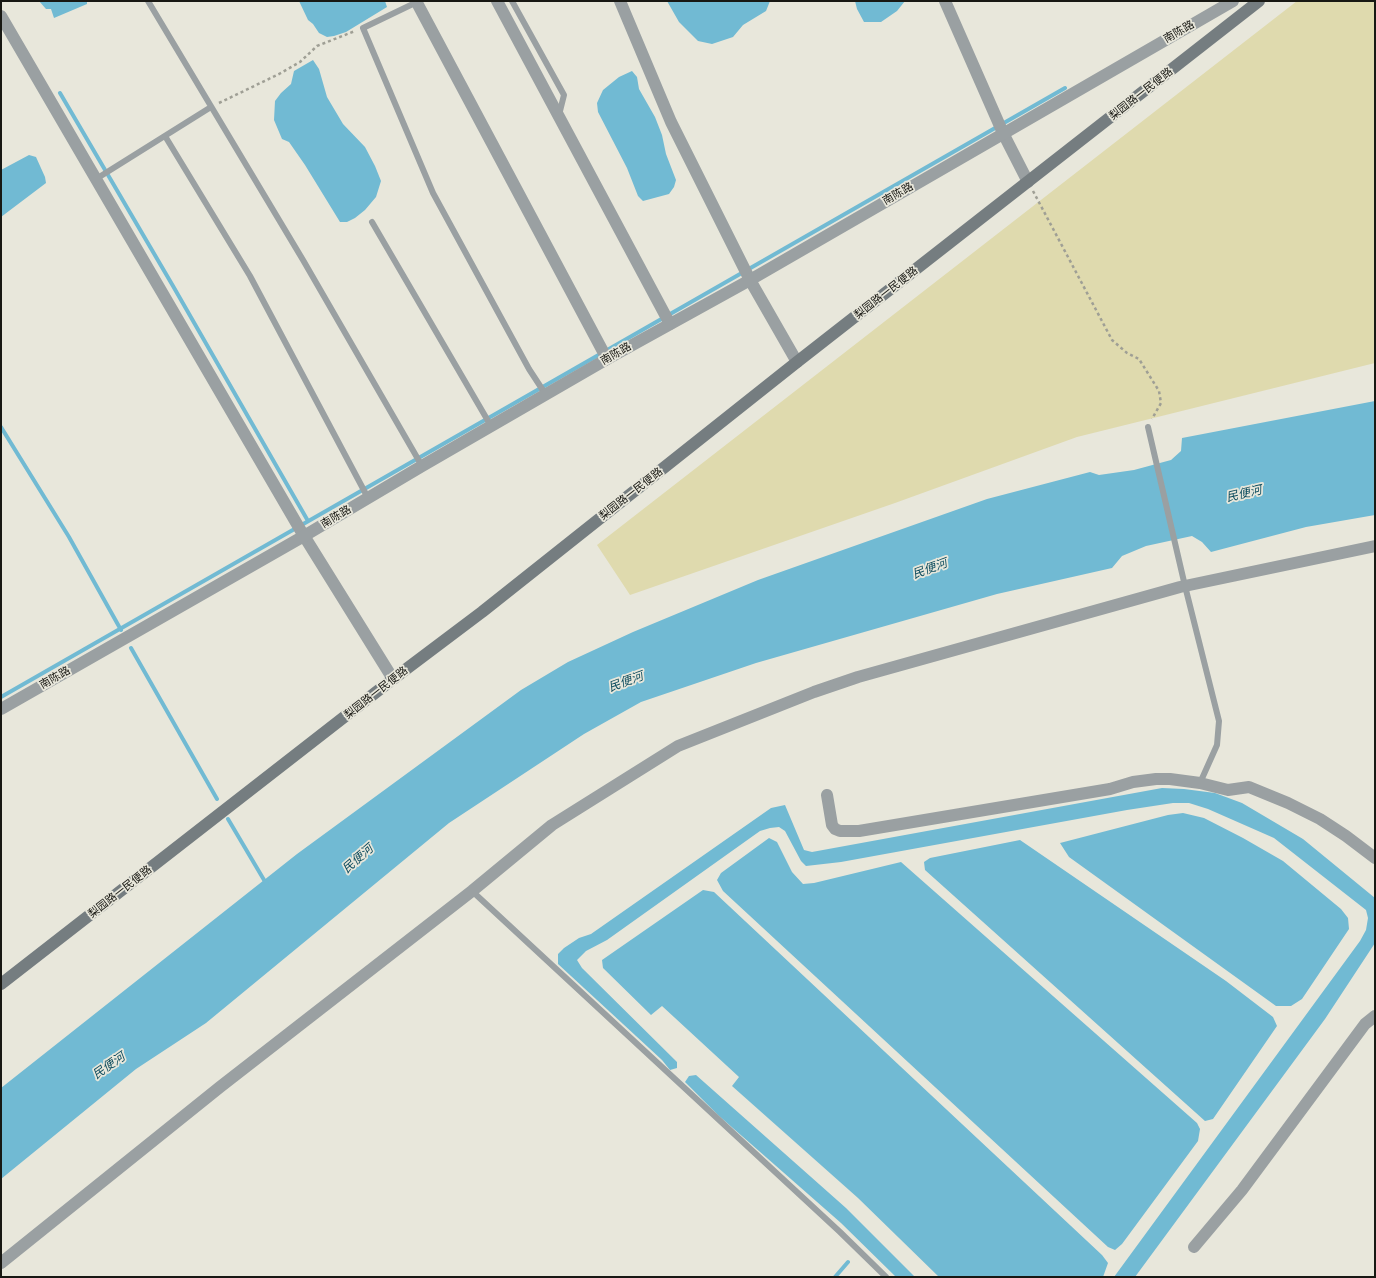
<!DOCTYPE html>
<meta charset="utf-8">
<style>
body{margin:0}
#map{position:relative;width:1376px;height:1278px;overflow:hidden;background:#e8e7db;font-family:Montserrat,sans-serif}
canvas{display:block}
.frame{position:absolute;inset:0;border:2px solid #181813;pointer-events:none}
</style>
<div id="map">
<canvas width="1376" height="1278"></canvas>
<div class="frame"></div>
</div>
<script>
const ctx = document.querySelector('canvas').getContext('2d');
ctx.lineJoin = 'round';
function fill(path, color) {
  ctx.fillStyle = color;
  ctx.fill(path, 'evenodd');
}
function toPath(rows) {
  const path = new Path2D();
  for (const r of rows) {
    path.moveTo(r[0], r[1]);
    for (let i = 2; i < r.length; i += 2) path.lineTo(r[i], r[i + 1]);
  }
  return path;
}
function trace(path, color, width, dash) {
  ctx.strokeStyle = color;
  ctx.lineWidth = width;
  ctx.lineCap = dash ? 'butt' : 'round';
  ctx.setLineDash(dash || []);
  ctx.stroke(path);
}
function write(font, color, halo, rows, align = 'center') {
  ctx.font = font + ' Montserrat,"Noto Sans SC",sans-serif';
  ctx.lineWidth = 3.5;
  ctx.setLineDash([]);
  ctx.textBaseline = 'middle';
  ctx.strokeStyle = halo;
  ctx.fillStyle = color;
  for (const [text, x, y, turn = 0] of rows) {
    ctx.save();
    ctx.translate(x, y);
    ctx.rotate((+turn || 0) * Math.PI / 180);
    ctx.textAlign = isNaN(turn) ? turn : align;
    if (halo) ctx.strokeText(text, 0, 0);
    ctx.fillText(text, 0, 0);
    ctx.restore();
  }
}
const green = toPath([
 [1297,1,1375,1,1375,363,1077,437,895,503,630,595,597,545]
]);
const water = toPath([
 [39,1,87,1,87,4,54,18,51,9,46,9],
 [299,1,385,1,387,7,346,32,334,36,327,37,319,33,313,24,308,20],
 [667,1,770,1,766,11,743,25,733,37,712,44,698,41,679,22],
 [855,1,905,1,897,11,881,22,864,22,857,9],
 [313,60,319,69,327,97,343,124,365,147,375,166,381,181,376,197,365,210,355,218,347,222,340,222,305,165,289,142,282,139,274,120,275,101,281,93,291,84,294,71],
 [632,71,637,77,639,89,655,117,662,135,666,154,676,180,674,187,669,194,643,201,638,196,627,168,598,112,597,103,603,90,619,77],
 [29,155,36,157,45,177,46,183,1,217,1,170],
 [1375,401,1375,515,1306,527,1211,552,1202,542,1192,536,1146,546,1122,556,1112,568,997,594,756,663,641,702,584,734,449,823,206,1023,136,1069,1,1179,1,1088,297,854,521,690,568,662,633,632,758,580,987,499,1090,472,1099,475,1134,470,1171,460,1181,451,1182,438],
 [1162,788,1184,789,1215,793,1242,803,1303,839,1375,898,1375,943,1325,1019,1135,1277,1114,1277,1360,941,1366,930,1368,918,1366,910,1274,838,1208,809,1189,803,1173,803,1127,810,841,862,806,866,801,861,785,831,779,827,770,828,760,831,607,940,586,951,577,960,582,968,677,1062,677,1068,670,1070,662,1060,558,964,558,954,564,948,579,938,591,934,771,808,785,805,804,850,812,852],
 [1183,813,1204,818,1243,838,1283,861,1341,909,1348,918,1349,929,1302,999,1291,1006,1276,1006,1069,857,1060,843,1168,815],
 [769,838,777,842,792,872,803,884,814,883,901,862,1197,1123,1200,1129,1198,1141,1122,1244,1115,1250,1108,1247,723,891,717,880,721,873],
 [1020,840,1226,981,1273,1017,1277,1026,1213,1119,1205,1121,925,870,924,862,930,858],
 [703,890,714,892,1102,1255,1108,1263,1103,1277,939,1277,858,1198,732,1086,739,1077,662,1006,651,1015,603,968,602,960],
 [696,1075,846,1208,915,1277,896,1277,841,1223,718,1115,685,1082,689,1076]
]);
const stream = toPath([
 [60,93,173,286,308,521],
 [1,427,69,537,121,630],
 [131,648,217,799],
 [1,697,1065,88],
 [228,819,267,885],
 [835,1277,848,1262]
]);
const path = toPath([
 [219,103,279,74,300,62,317,46,355,31],
 [1033,191,1112,340,1127,353,1139,359,1159,391,1161,403,1152,419]
]);
const service = toPath([
 [148,1,303,260,422,466],
 [512,1,564,95,559,115],
 [417,2,363,28,433,193,529,369,546,395],
 [165,136,250,276,368,498],
 [96,179,211,107],
 [372,222,491,426],
 [1148,427,1185,586,1219,721,1217,745,1200,783],
 [472,891,840,1232,886,1277]
]);
const minor = toPath([
 [416,1,607,359],
 [497,1,670,324],
 [620,1,671,122,750,280,797,362],
 [945,1,1003,133,1028,182],
 [1,16,301,531,393,679],
 [827,795,832,825,835,829,840,831,859,831,1110,789,1133,782,1156,779,1170,779,1200,783,1228,790,1249,787,1288,803,1320,819,1346,836,1375,858],
 [1194,1247,1242,1190,1365,1024,1375,1016],
 [1,1263,220,1087,472,891,552,825,678,746,814,692,858,677,1180,587,1375,546]
]);
const tertiary = toPath([
 [1,709,304,536,422,466,607,359,750,280,1233,1]
]);
const secondary = toPath([
 [1,984,393,679,482,612,797,362,1259,1]
]);
const streetNames = [
 ["南陈路",1179,32,-30],
 ["梨园路一民便路",1141,94,-38],
 ["南陈路",898,194,-30],
 ["梨园路一民便路",886,293,-38],
 ["南陈路",616,354,-30],
 ["梨园路一民便路",631,494,-38],
 ["南陈路",336,517,-31],
 ["南陈路",55,678,-30],
 ["梨园路一民便路",376,693,-38],
 ["梨园路一民便路",120,892,-38]
];
const waterNames = [
 ["民便河",1244,494,-13],
 ["民便河",930,569,-20],
 ["民便河",626,682,-20],
 ["民便河",358,859,-41],
 ["民便河",109,1066,-35]
];
fill(green, '#dfdaae');
fill(water, '#71bad3');
trace(stream, '#71bad3', 4);
trace(path, '#9f9f95', 2.5, [3, 3]);
trace(service, '#9aa0a2', 6);
trace(minor, '#9aa0a2', 12);
trace(tertiary, '#9aa0a2', 12);
trace(secondary, '#757d80', 12);
write('11px', '#181813', '#e8e7db', streetNames);
write('italic 12px', '#0d4c5e', '#e8e7db', waterNames);
</script>
